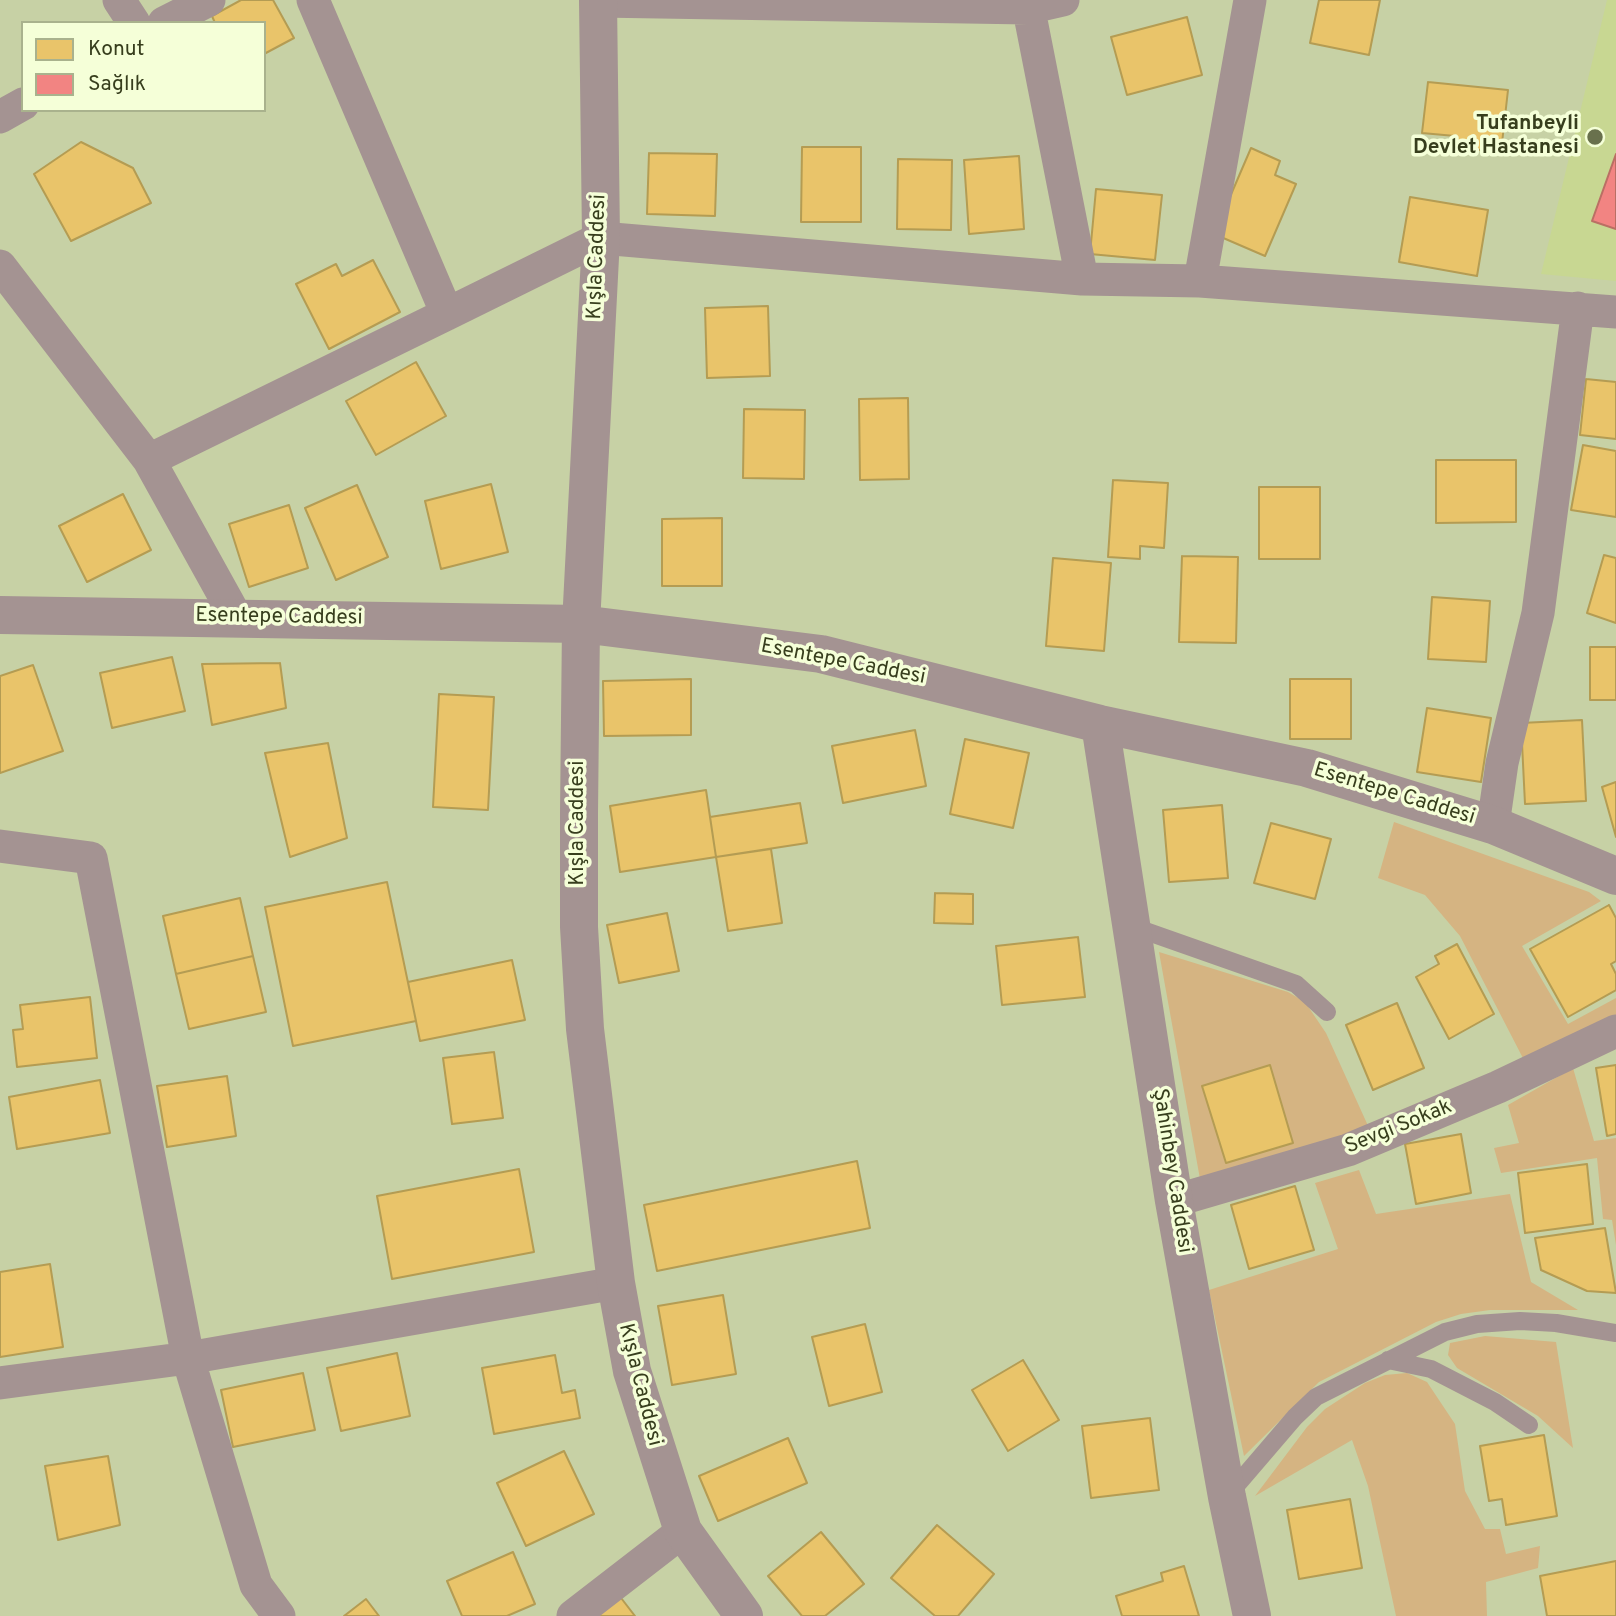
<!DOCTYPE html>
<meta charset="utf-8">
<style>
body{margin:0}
#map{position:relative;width:1616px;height:1616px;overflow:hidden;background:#c7d1a5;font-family:Overpass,sans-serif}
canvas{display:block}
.legend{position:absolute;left:21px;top:21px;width:245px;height:91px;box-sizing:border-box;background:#f5ffd8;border:2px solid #a9b28d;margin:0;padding:9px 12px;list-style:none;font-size:21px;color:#373e1d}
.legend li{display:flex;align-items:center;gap:14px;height:35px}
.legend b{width:35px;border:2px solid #a9b28d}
</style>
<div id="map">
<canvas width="1616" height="1616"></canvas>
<ul class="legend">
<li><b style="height:19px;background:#e9c46a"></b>Konut</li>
<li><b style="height:19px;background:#f28482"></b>Sağlık</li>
</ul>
</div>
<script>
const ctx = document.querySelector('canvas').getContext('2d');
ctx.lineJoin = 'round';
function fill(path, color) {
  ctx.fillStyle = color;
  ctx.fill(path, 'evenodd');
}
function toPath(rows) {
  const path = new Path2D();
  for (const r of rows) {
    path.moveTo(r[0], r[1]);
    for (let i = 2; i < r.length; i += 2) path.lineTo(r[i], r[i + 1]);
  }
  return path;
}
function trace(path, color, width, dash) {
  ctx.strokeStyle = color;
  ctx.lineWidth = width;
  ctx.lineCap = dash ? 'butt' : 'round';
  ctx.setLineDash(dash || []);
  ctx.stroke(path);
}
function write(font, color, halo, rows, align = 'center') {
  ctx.font = font + ' Overpass,sans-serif';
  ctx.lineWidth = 7;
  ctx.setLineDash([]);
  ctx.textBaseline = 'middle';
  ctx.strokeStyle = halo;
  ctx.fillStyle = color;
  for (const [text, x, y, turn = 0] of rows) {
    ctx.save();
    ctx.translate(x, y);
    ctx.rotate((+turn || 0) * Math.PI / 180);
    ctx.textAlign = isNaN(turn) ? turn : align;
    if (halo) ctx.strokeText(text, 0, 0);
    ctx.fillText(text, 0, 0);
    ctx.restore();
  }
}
const built = toPath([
 [1607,0,1616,0,1616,281,1541,274]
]);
const green = toPath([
 [1394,822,1589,892,1601,901,1522,946,1568,1024,1616,998,1616,1019,1527,1066,1460,936,1425,895,1378,878],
 [1159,952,1288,992,1305,1002,1326,1033,1369,1128,1200,1179],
 [1573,1068,1594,1141,1616,1138,1616,1245,1612,1220,1603,1219,1597,1158,1501,1173,1494,1148,1519,1143,1508,1105],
 [1359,1170,1376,1214,1510,1194,1531,1282,1578,1310,1490,1310,1461,1314,1436,1322,1319,1382,1244,1456,1209,1290,1338,1249,1315,1183],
 [1485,1336,1556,1342,1573,1448,1538,1416,1457,1368,1448,1355,1450,1343],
 [1407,1373,1427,1382,1455,1424,1465,1491,1485,1529,1500,1529,1506,1554,1540,1546,1538,1568,1486,1582,1487,1616,1396,1616,1368,1486,1352,1440,1255,1496,1307,1427,1325,1409,1365,1383,1385,1375]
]);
const homes = toPath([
 [241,0,273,0,294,38,264,54,264,23,215,23,212,16,241,0],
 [1319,0,1380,0,1369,55,1310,43,1319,0],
 [1187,17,1202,75,1127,95,1111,37,1187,17],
 [1428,82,1508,90,1502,143,1490,141,1489,151,1454,147,1455,136,1422,133,1428,82],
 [81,142,133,168,151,203,71,241,34,174,81,142],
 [802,147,861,147,861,222,801,222,802,147],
 [1251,148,1280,161,1275,175,1296,184,1265,256,1214,234,1251,148],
 [649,153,717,154,715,216,647,214,649,153],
 [1019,156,1024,229,969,234,964,160,1019,156],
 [898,159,952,160,951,230,897,229,898,159],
 [1096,189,1162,195,1155,260,1090,254,1096,189],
 [1410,197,1488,210,1477,276,1399,262,1410,197],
 [373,260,400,312,329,349,296,284,336,264,342,276,373,260],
 [768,306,770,376,707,378,705,308,768,306],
 [416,362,446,416,376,455,346,401,416,362],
 [1586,379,1616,382,1616,439,1580,435,1586,379],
 [908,398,909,479,860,480,859,399,908,398],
 [744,409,805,410,804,479,743,478,744,409],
 [1583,445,1616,451,1616,517,1571,510,1583,445],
 [1436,460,1516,460,1516,522,1436,523,1436,460],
 [1113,480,1168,483,1164,548,1140,546,1140,559,1108,557,1113,480],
 [491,484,508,552,441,569,425,501,491,484],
 [357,485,388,557,336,580,305,508,357,485],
 [1259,487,1320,487,1320,559,1259,559,1259,487],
 [123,494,151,550,87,582,59,526,123,494],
 [289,505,308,568,249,587,229,524,289,505],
 [722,518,722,586,662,586,662,519,722,518],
 [1604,555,1616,558,1616,623,1587,613,1604,555],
 [1182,556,1238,557,1236,643,1179,642,1182,556],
 [1053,558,1111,563,1104,651,1046,646,1053,558],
 [1432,597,1490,601,1486,662,1428,659,1432,597],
 [1590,647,1616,647,1616,700,1590,700,1590,647],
 [172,657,185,711,112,728,100,673,172,657],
 [280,663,286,708,212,725,202,664,280,663],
 [33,665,63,751,0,773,0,676,33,665],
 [691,679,691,735,604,736,603,681,691,679],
 [1290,679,1351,679,1351,739,1290,739,1290,679],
 [439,694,494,697,488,810,433,807,439,694],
 [1427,708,1491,718,1481,782,1417,772,1427,708],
 [1582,720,1586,801,1525,804,1521,723,1582,720],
 [915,730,926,786,843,803,832,746,915,730],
 [965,739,1029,753,1013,828,950,814,965,739],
 [328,743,347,838,290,857,265,753,328,743],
 [1616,782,1616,837,1602,787,1616,782],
 [706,790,716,857,620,872,610,806,706,790],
 [800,803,807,843,716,857,710,817,800,803],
 [1222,805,1228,878,1169,882,1163,810,1222,805],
 [1271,823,1331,839,1315,899,1254,883,1271,823],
 [771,849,782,923,728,931,716,857,771,849],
 [387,882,416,1021,293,1046,265,907,387,882],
 [935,893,973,894,973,924,934,923,935,893],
 [240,898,253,956,176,974,163,916,240,898],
 [1609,905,1616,918,1616,961,1611,964,1616,974,1616,990,1568,1017,1530,949,1609,905],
 [667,913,679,971,619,983,607,925,667,913],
 [1078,937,1085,997,1002,1005,996,946,1078,937],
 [1457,944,1494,1014,1449,1039,1416,977,1439,964,1435,956,1457,944],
 [253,956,266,1012,189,1029,176,974,253,956],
 [512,960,525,1020,420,1041,408,982,512,960],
 [90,997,97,1058,17,1067,13,1030,23,1029,20,1005,90,997],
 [1397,1003,1424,1068,1373,1090,1346,1025,1397,1003],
 [494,1052,503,1118,452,1124,443,1058,494,1052],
 [1270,1065,1293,1143,1226,1163,1202,1086,1270,1065],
 [1616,1065,1616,1134,1607,1136,1596,1068,1616,1065],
 [227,1076,236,1136,167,1147,157,1086,227,1076],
 [100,1080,110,1133,17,1149,9,1097,100,1080],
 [1461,1134,1471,1193,1416,1204,1405,1144,1461,1134],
 [857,1161,870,1228,657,1271,644,1205,857,1161],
 [1587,1164,1593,1224,1525,1233,1518,1173,1587,1164],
 [519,1169,534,1252,392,1279,377,1196,519,1169],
 [1295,1186,1314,1250,1249,1269,1231,1205,1295,1186],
 [1605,1228,1616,1293,1587,1291,1541,1270,1535,1238,1605,1228],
 [50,1264,63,1347,0,1357,0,1272,50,1264],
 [723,1295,736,1374,672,1385,658,1306,723,1295],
 [865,1324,882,1392,829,1406,812,1337,865,1324],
 [397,1353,410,1416,341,1431,327,1368,397,1353],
 [555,1355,562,1393,575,1390,580,1418,494,1434,482,1368,555,1355],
 [1023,1360,1059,1420,1008,1451,972,1390,1023,1360],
 [303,1373,315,1430,233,1447,221,1390,303,1373],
 [1150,1418,1159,1490,1091,1498,1082,1426,1150,1418],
 [1544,1435,1557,1516,1506,1525,1502,1499,1489,1501,1480,1446,1544,1435],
 [788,1438,807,1483,718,1521,699,1476,788,1438],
 [564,1451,594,1514,526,1546,497,1483,564,1451],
 [108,1456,120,1525,58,1540,45,1466,108,1456],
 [1350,1499,1362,1568,1299,1579,1287,1510,1350,1499],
 [937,1525,994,1574,958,1616,935,1616,891,1578,937,1525],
 [821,1532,864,1584,825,1616,802,1616,768,1576,821,1532],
 [513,1552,535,1604,507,1616,462,1616,447,1581,513,1552],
 [1616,1561,1616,1616,1547,1616,1540,1576,1616,1561],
 [1184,1566,1199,1616,1122,1616,1116,1596,1163,1581,1161,1573,1184,1566],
 [618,1594,635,1616,590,1616,618,1594],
 [366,1599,379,1616,344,1616,366,1599]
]);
const health = toPath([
 [1616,154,1616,229,1592,221,1616,154]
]);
const service = toPath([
 [1134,927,1296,984,1327,1012],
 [1388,1360,1431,1369,1495,1402,1529,1425],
 [1229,1494,1295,1417,1316,1397,1445,1332,1477,1324,1520,1321,1556,1323,1616,1333]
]);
const minor = toPath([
 [119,0,134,23],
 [313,0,447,314,601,238,1082,279,1200,281,1616,312],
 [1027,0,1082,279],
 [598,1,1028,8,1063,0],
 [164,23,209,0],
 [0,117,23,104],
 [0,266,149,460,236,617],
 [1200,281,1250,0],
 [149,460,447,314],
 [1493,825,1502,763,1538,613,1578,308],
 [0,846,91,858,188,1358,256,1585,279,1616],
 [1174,1201,1348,1150,1498,1087,1616,1031],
 [0,1383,188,1358,616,1283],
 [573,1616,683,1531]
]);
const tertiary = toPath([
 [598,0,601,238,581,624,579,813,579,927,585,1029,616,1283,632,1371,683,1531,744,1616],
 [0,615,581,624,821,654,1100,724,1307,768,1493,825,1616,876],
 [1100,724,1174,1201,1227,1497,1252,1616]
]);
const markers = [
 [1595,137,9,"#69714d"]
];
const poiNames = [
 ["Tufanbeyli",1579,125],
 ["Devlet Hastanesi",1579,149]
];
const streetNames = [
 ["Kışla Caddesi",598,257,-88],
 ["Esentepe Caddesi",279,618,1],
 ["Esentepe Caddesi",843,663,11],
 ["Esentepe Caddesi",1394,795,17],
 ["Kışla Caddesi",579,823,-90],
 ["Sevgi Sokak",1399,1128,-22],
 ["Şahinbey Caddesi",1171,1171,81],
 ["Kışla Caddesi",639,1385,76]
];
fill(built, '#c8d792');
fill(green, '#d5b482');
fill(homes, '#e9c46a');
trace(homes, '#b49c53', 2);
fill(health, '#f28482');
trace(health, '#ba6f64', 2);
trace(service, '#a49392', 18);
trace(minor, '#a49392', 33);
trace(tertiary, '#a49392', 38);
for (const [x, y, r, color] of markers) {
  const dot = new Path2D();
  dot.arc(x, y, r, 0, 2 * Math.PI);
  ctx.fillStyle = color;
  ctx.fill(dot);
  trace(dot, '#f5ffd8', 2.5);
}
write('bold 21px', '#373e1d', '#f5ffd8', poiNames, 'right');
write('21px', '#373e1d', '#f5ffd8', streetNames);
</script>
